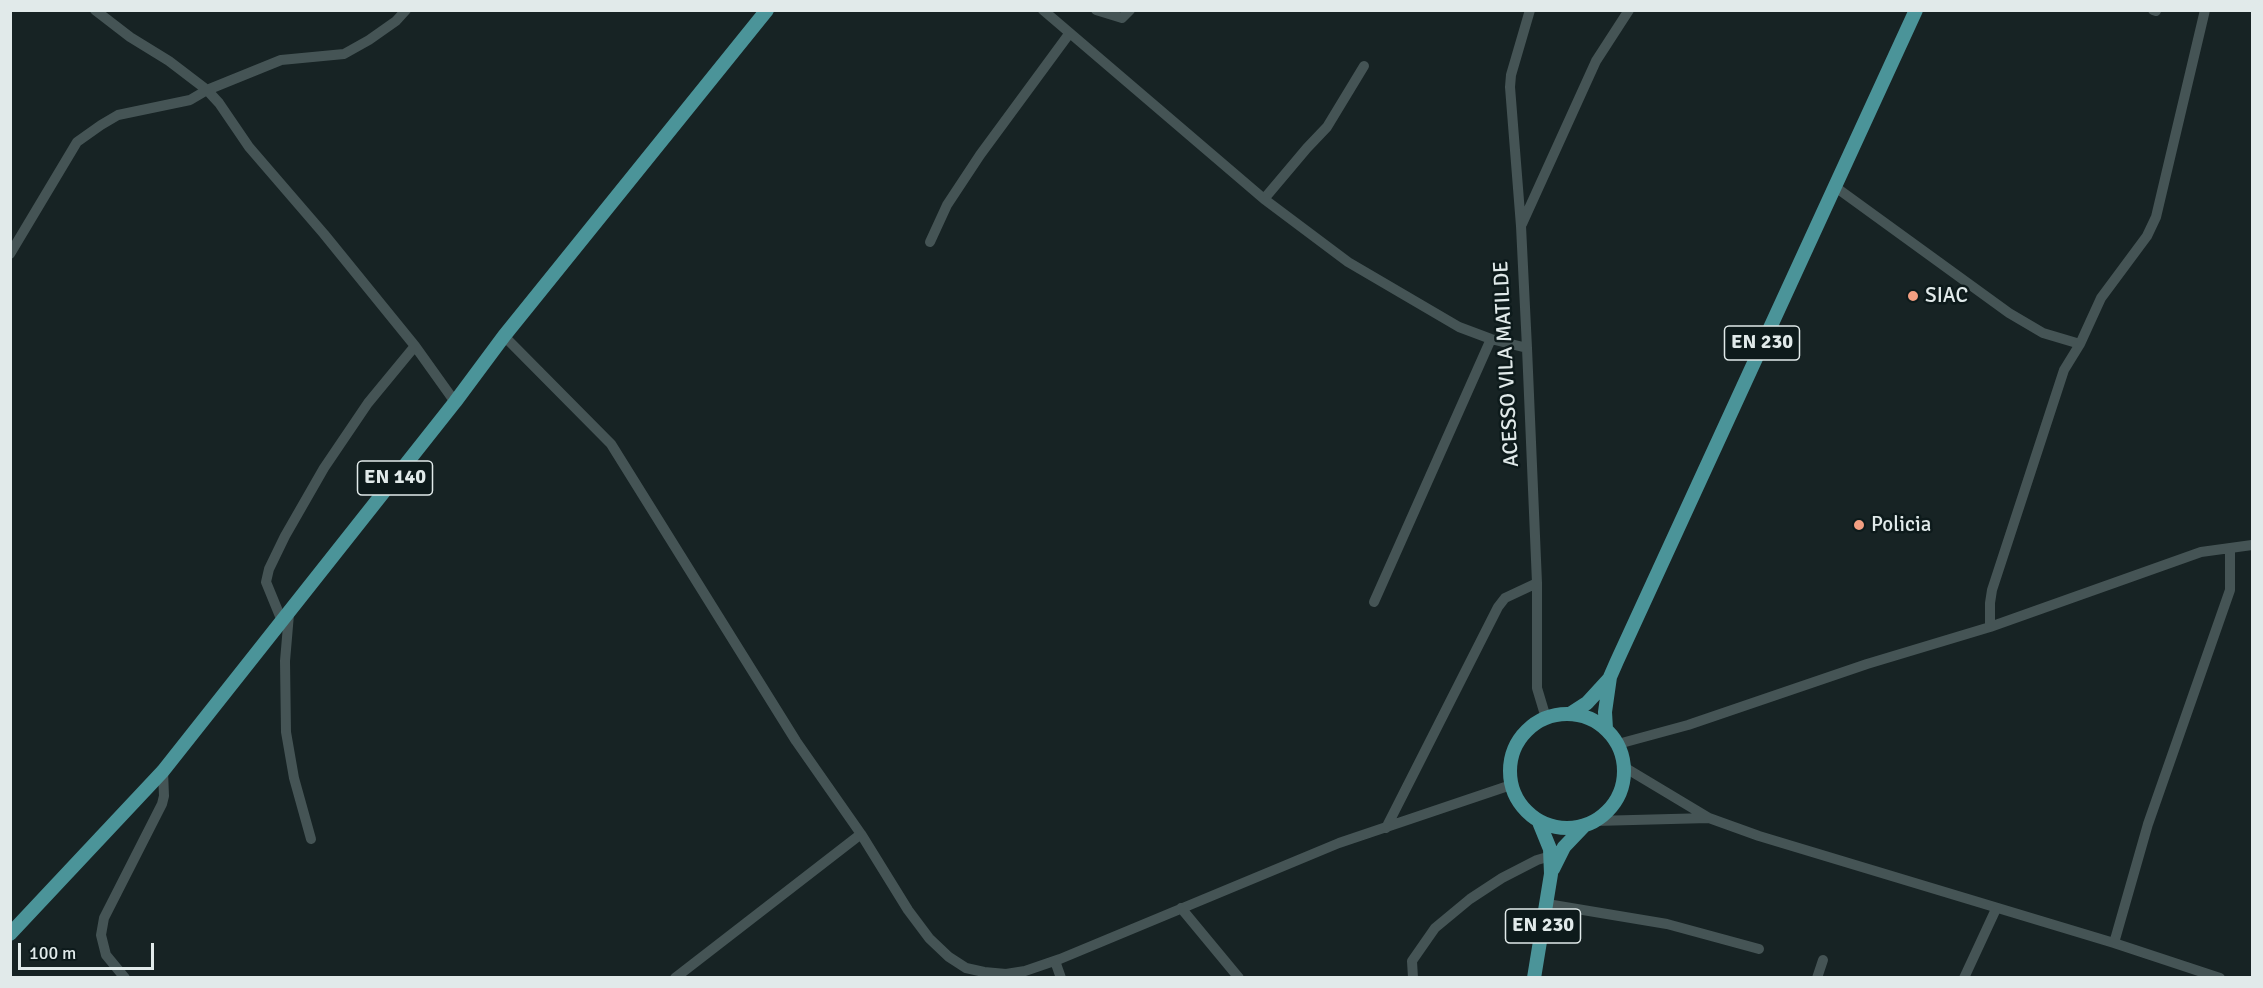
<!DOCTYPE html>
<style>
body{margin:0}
#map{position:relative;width:2263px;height:988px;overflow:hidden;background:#172324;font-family:Signika,sans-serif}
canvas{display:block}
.frame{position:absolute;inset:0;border:12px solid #e1eaea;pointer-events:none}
.scale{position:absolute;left:18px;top:943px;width:136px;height:27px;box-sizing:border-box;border:3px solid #e1eaea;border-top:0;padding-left:8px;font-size:18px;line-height:21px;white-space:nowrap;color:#e1eaea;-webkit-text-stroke:4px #0d1a1b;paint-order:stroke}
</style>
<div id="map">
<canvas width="2263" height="988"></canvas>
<div class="frame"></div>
<div class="scale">100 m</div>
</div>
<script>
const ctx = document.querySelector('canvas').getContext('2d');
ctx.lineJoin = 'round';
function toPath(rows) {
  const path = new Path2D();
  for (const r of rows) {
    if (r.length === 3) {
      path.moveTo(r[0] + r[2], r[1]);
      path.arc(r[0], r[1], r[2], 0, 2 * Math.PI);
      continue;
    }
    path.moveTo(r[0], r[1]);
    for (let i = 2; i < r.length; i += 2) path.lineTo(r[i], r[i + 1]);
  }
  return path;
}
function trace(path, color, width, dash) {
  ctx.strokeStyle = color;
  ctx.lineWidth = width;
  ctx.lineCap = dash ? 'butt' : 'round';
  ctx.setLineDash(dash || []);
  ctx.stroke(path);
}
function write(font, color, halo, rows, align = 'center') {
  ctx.font = font + ' Signika,sans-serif';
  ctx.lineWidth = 5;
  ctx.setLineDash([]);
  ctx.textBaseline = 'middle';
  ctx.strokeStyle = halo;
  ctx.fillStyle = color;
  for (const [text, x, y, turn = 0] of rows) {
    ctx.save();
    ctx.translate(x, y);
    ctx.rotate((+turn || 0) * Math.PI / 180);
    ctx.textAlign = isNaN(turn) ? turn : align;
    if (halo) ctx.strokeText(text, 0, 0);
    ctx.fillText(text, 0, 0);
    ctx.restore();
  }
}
const minor = toPath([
 [95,10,130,37,169,61,207,90,219,103,249,147,324,234,415,346,455,402],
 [1043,10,1264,199,1348,262,1459,327,1491,339,1527,348],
 [1096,10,1122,18,1130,10],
 [1530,10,1511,75,1510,87,1521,226,1527,348,1537,583,1537,688,1546,718],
 [2153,10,2156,11],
 [1834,186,2009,313,2043,333,2080,344],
 [1264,199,1307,148,1327,127,1364,66],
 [1522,224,1596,61,1629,10],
 [930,242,947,205,980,155,1069,34],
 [10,254,77,142,101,125,118,115,190,100,207,90,281,60,344,54,369,40,396,21,406,10],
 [504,336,611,444,796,741,861,834,908,910,929,938,949,957,966,968,984,972,1006,974,1025,971,1060,959,1339,843,1511,785],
 [1374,602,1491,339],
 [289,614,285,661,286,732,294,778,311,839],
 [282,621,266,582,269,569,285,536,324,468,368,403,415,346],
 [1990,627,1990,603,1992,590,2064,370,2080,344,2101,298,2147,236,2156,217,2205,10],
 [1618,744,1688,725,1867,664,1990,627,2201,552,2252,545],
 [1624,767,1709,818,1759,836,2114,943,2220,978],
 [1595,821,1709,818],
 [1386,828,1498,607,1505,598,1537,583],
 [1547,904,1667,924,1759,949],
 [1181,908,1239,978],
 [2114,943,2148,824,2230,590,2230,549],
 [1055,961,1061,978],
 [125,978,106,955,101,935,104,918,162,804,164,796,163,771],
 [675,978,861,834],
 [1413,978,1412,961,1435,928,1470,899,1502,878,1537,860,1551,856],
 [1817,978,1823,960],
 [1964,978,1996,909]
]);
const major = toPath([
 [1570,714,1587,703,1609,679],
 [1567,771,57],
 [1606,729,1605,712,1610,677,1617,661,1916,10],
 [1553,869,1564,847,1585,825],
 [10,934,163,771,455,402,504,336,767,10],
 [1534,978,1551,874,1550,849,1539,822]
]);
const markers = [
 [1913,296,6,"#f39f82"],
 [1859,525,6,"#f39f82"]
];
const shields = [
 [1762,343,75],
 [395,478,75],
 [1543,926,75]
];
const shieldNames = [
 ["EN 230",1762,343],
 ["EN 140",395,478],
 ["EN 230",1543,926]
];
const poiNames = [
 ["SIAC",1925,296],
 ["Policia",1871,525]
];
const streetNames = [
 ["ACESSO VILA MATILDE",1507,364,-93]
];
trace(minor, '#455455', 10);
trace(major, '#4b9499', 14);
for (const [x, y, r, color] of markers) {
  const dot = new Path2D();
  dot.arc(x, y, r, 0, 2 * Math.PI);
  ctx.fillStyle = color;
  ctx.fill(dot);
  trace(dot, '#0d1a1b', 2);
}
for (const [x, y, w] of shields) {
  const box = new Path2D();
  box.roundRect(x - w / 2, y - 17, w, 34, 4.5);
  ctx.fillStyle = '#0d1a1b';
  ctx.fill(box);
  trace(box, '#e1eaea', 1.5);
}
write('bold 20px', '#e1eaea', null, shieldNames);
write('21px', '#e1eaea', '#0d1a1b', poiNames, 'left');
write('21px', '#e1eaea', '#0d1a1b', streetNames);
</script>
